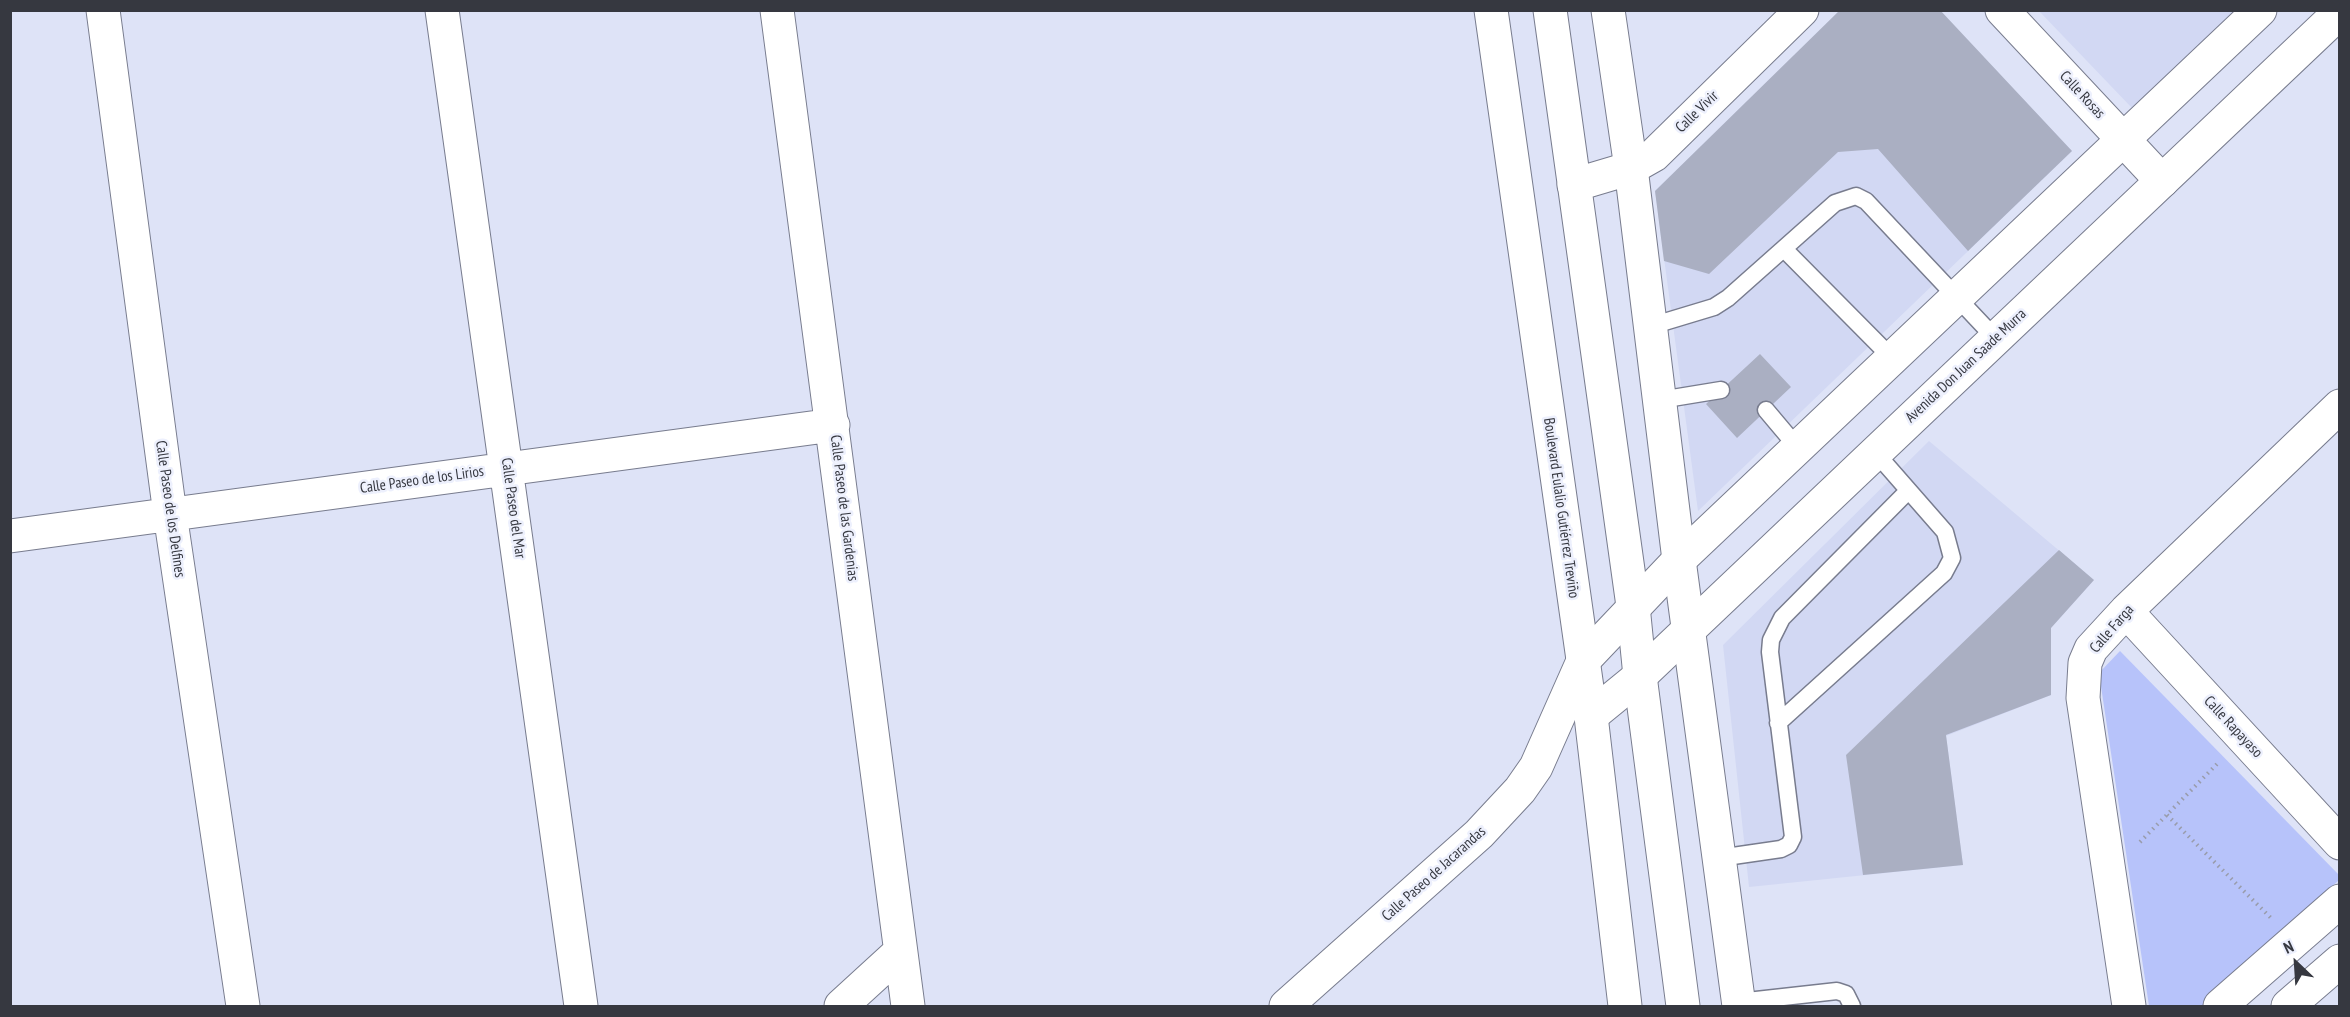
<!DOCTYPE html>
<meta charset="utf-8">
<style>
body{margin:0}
#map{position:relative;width:2350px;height:1017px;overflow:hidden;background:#dee3f7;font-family:"PT Sans Narrow",sans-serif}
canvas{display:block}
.frame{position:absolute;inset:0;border:12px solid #363840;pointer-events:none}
.north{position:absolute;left:2266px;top:933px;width:60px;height:60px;-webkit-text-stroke:4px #edf0fd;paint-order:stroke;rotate:335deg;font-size:16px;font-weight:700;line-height:24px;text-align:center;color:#363840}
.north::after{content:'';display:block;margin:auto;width:21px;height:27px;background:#363840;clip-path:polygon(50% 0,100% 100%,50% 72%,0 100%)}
</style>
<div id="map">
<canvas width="2350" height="1017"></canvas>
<div class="frame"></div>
<div class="north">N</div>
</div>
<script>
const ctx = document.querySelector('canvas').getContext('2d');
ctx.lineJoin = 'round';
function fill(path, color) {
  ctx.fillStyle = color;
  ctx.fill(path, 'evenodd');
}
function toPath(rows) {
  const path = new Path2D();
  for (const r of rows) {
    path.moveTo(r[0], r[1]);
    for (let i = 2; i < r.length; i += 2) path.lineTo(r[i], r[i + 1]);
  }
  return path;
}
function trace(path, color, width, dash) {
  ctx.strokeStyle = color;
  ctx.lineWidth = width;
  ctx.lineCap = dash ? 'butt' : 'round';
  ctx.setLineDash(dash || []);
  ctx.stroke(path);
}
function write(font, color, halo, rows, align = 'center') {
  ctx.font = font + ' "PT Sans Narrow",sans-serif';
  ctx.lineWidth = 5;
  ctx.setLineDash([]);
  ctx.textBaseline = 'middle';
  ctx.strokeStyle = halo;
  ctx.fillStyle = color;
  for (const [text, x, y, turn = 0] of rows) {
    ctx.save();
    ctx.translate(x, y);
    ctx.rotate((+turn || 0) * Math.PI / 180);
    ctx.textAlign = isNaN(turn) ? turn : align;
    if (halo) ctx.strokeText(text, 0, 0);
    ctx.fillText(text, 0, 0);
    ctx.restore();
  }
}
const built = toPath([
 [1840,11,1940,11,2072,151,1698,511,1655,191],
 [2039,11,2235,11,2132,108],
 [1929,441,2094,580,2051,628,2051,695,1946,736,1963,865,1749,887,1723,645]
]);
const green = toPath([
 [2120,651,2339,875,2339,880,2204,1006,2149,1006,2099,673]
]);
const building = toPath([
 [1840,10,1940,10,2072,151,1968,251,1878,149,1838,152,1709,274,1664,261,1655,191],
 [1760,354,1791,387,1737,438,1706,404],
 [2059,550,2094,580,2051,628,2051,695,1946,735,1963,865,1863,875,1846,755]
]);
const path = toPath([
 [2167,815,2271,918],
 [2140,842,2219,762]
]);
const lane = toPath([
 [1784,249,1893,359],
 [1651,326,1714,307,1728,298,1835,203,1856,196,1866,201,1995,338],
 [1660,400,1721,390],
 [1766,410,1798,448],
 [1778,723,1944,573,1952,558,1945,532,1875,452],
 [1719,858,1781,849,1789,845,1793,837,1770,652,1771,640,1782,618,1908,491],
 [1738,1002,1837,991,1846,994,1852,1006]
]);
const street = toPath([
 [103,10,170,514,243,1006],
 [442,10,581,1006],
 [777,10,908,1006],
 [2002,10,2162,181],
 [1574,185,1631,168,1654,155,1802,10],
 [10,536,833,425],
 [2126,611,2340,843],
 [841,1006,900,952],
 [1286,1006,1479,834,1520,790,1536,767,1583,661],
 [2129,1006,2083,698,2085,663,2091,649,2126,611,2340,406],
 [2220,1006,2340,901],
 [2288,1006,2340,961]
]);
const secondary = toPath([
 [1583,661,1679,560,2260,10],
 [1591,716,1640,676,2340,12]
]);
const primary = toPath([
 [1491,10,1591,716,1625,1006],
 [1550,10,1633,606,1640,676,1683,1006],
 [1608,10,1631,168,1679,560,1739,1006]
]);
const streetNames = [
 ["Calle Rosas",2082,95,47],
 ["Calle Vivir",1697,112,-44],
 ["Avenida Don Juan Saade Murra",1966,366,-43],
 ["Calle Paseo de los Lirios",422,480,-8],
 ["Calle Paseo del Mar",513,508,82],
 ["Calle Paseo de las Gardenias",844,508,83],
 ["Boulevard Eulalio Gutiérrez Treviño",1561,508,82],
 ["Calle Paseo de los Delfines",170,509,82],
 ["Calle Farga",2112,629,-49],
 ["Calle Rapayaso",2233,727,47],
 ["Calle Paseo de Jacarandas",1434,874,-42]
];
fill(built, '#d2d8f3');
fill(green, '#b7c3fa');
fill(building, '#aaafc2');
trace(lane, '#787c8e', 19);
trace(street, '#787c8e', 35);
trace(secondary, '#787c8e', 35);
trace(primary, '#787c8e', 35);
trace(path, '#999cab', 4, [1.5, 4.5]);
trace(lane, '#fff', 16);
trace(street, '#fff', 33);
trace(secondary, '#fff', 33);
trace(primary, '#fff', 33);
write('15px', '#363840', '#edf0fd', streetNames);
</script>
